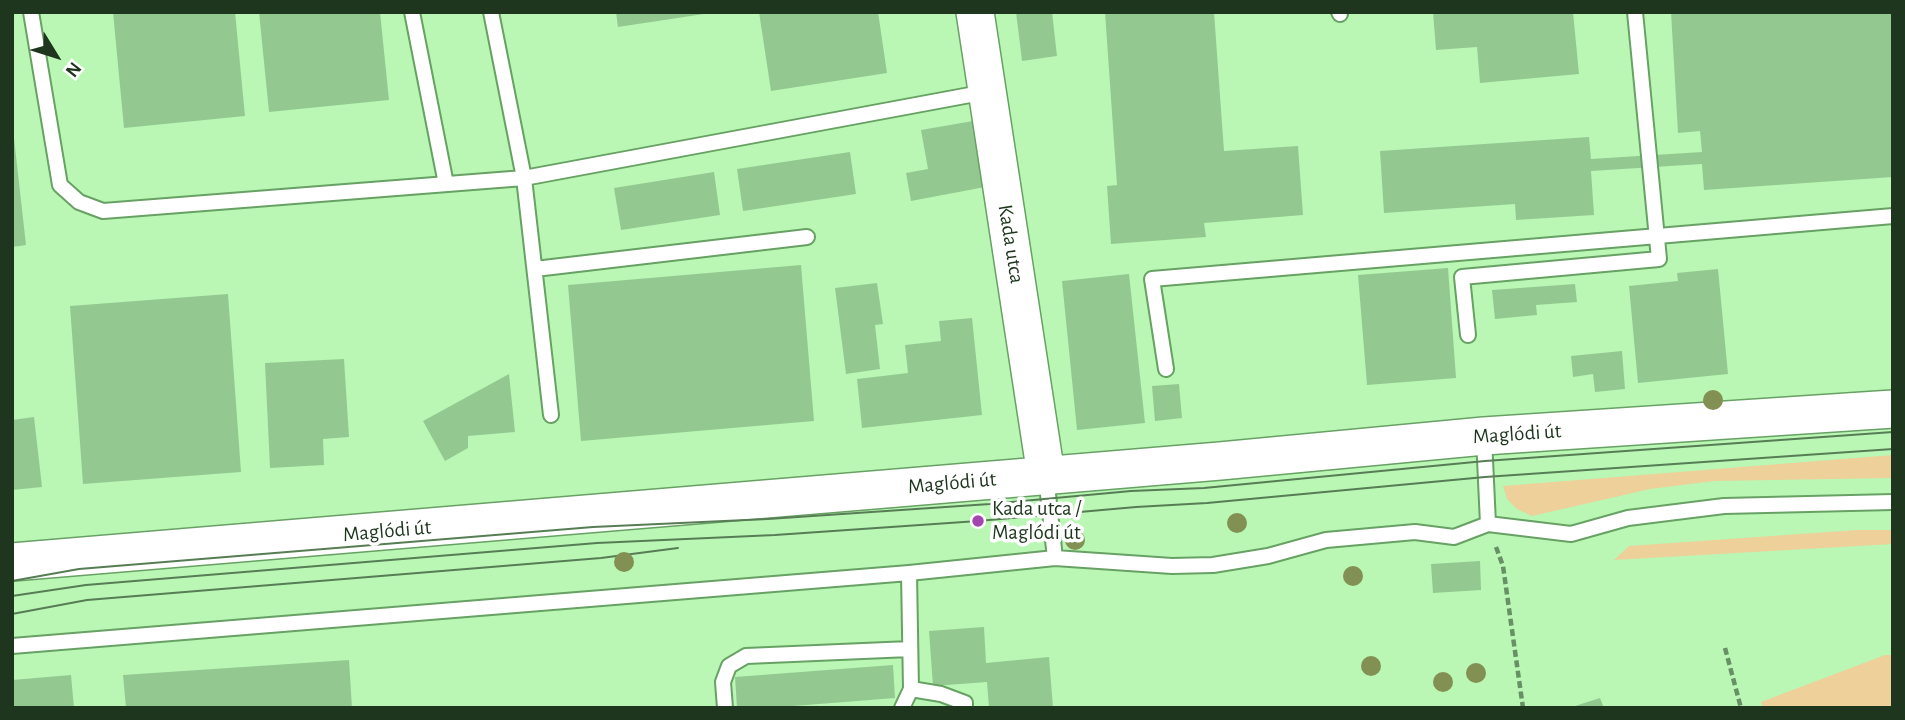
<!DOCTYPE html>
<meta charset="utf-8">
<style>
body{margin:0}
#map{position:relative;width:1905px;height:720px;overflow:hidden;background:#baf7b5;font-family:"Alegreya Sans",sans-serif}
canvas{display:block}
.frame{position:absolute;inset:0;border:14px solid #1e361d;pointer-events:none}
.north{position:absolute;left:21px;top:21px;width:70px;height:70px;-webkit-text-stroke:5px #fff;paint-order:stroke;rotate:128deg;font-size:19px;font-weight:700;line-height:28px;text-align:center;color:#1e361d}
.north::after{content:'';display:block;margin:auto;width:24px;height:32px;background:#1e361d;clip-path:polygon(50% 0,100% 100%,50% 72%,0 100%)}
</style>
<div id="map">
<canvas width="1905" height="720"></canvas>
<div class="frame"></div>
<div class="north">N</div>
</div>
<script>
const ctx = document.querySelector('canvas').getContext('2d');
ctx.lineJoin = 'round';
function fill(path, color) {
  ctx.fillStyle = color;
  ctx.fill(path, 'evenodd');
}
function toPath(rows) {
  const path = new Path2D();
  for (const r of rows) {
    path.moveTo(r[0], r[1]);
    for (let i = 2; i < r.length; i += 2) path.lineTo(r[i], r[i + 1]);
  }
  return path;
}
function trace(path, color, width, dash) {
  ctx.strokeStyle = color;
  ctx.lineWidth = width;
  ctx.lineCap = dash ? 'butt' : 'round';
  ctx.setLineDash(dash || []);
  ctx.stroke(path);
}
function write(font, color, halo, rows, align = 'center') {
  ctx.font = font + ' "Alegreya Sans",sans-serif';
  ctx.lineWidth = 7;
  ctx.setLineDash([]);
  ctx.textBaseline = 'middle';
  ctx.strokeStyle = halo;
  ctx.fillStyle = color;
  for (const [text, x, y, turn = 0] of rows) {
    ctx.save();
    ctx.translate(x, y);
    ctx.rotate((+turn || 0) * Math.PI / 180);
    ctx.textAlign = isNaN(turn) ? turn : align;
    if (halo) ctx.strokeText(text, 0, 0);
    ctx.fillText(text, 0, 0);
    ctx.restore();
  }
}
const green = toPath([
 [1893,455,1893,478,1714,481,1650,489,1532,516,1517,509,1507,499,1503,486],
 [1857,530,1893,530,1893,544,1614,560,1629,546],
 [1885,655,1893,655,1893,708,1763,708,1761,702]
]);
const building = toPath([
 [113,12,235,12,245,116,124,128],
 [259,12,380,12,389,100,269,112],
 [616,12,704,12,704,14,618,27],
 [759,12,878,12,887,73,771,91],
 [1016,12,1052,12,1057,56,1022,61],
 [1105,12,1214,12,1224,151,1298,146,1303,215,1204,223,1206,237,1111,244,1107,186,1117,185],
 [1433,12,1573,12,1579,74,1480,83,1477,47,1436,50],
 [1671,12,1893,12,1893,177,1704,190,1702,164,1591,171,1594,215,1516,220,1515,204,1384,213,1380,151,1589,137,1591,159,1702,152,1700,131,1678,133],
 [973,121,985,187,911,201,906,173,928,169,921,130],
 [12,138,14,138,26,245,12,247],
 [850,152,856,194,743,211,737,169],
 [714,172,720,215,621,230,614,188],
 [801,265,814,421,581,441,568,285],
 [1448,268,1456,378,1367,385,1358,275],
 [1718,269,1728,374,1638,383,1629,286,1678,281,1677,273],
 [1129,274,1145,423,1077,430,1062,281],
 [877,283,883,324,875,325,880,369,846,374,835,288],
 [1575,284,1577,302,1536,305,1537,315,1495,319,1492,290],
 [228,294,241,472,83,484,70,306],
 [972,318,982,415,862,428,857,379,908,373,905,345,941,341,939,321],
 [1622,351,1625,389,1595,392,1593,374,1573,377,1571,356],
 [344,359,349,437,323,439,324,465,270,468,265,363],
 [509,374,515,432,468,436,468,448,445,461,423,421],
 [1179,384,1182,418,1155,421,1152,386],
 [34,417,42,487,12,490,12,420],
 [1480,561,1481,590,1433,593,1431,564],
 [984,627,986,663,1049,657,1053,708,989,708,987,682,933,686,929,631],
 [349,660,352,708,126,708,123,675],
 [893,665,895,698,768,708,737,708,735,677],
 [71,675,74,708,12,708,12,680],
 [1600,698,1604,708,1572,708,1572,707]
]);
const path = toPath([
 [1496,547,1503,566,1523,708],
 [1725,648,1741,708]
]);
const service = toPath([
 [31,12,60,185,79,202,103,211,524,178,986,92],
 [412,12,446,184],
 [491,12,524,178,551,415],
 [1339,12,1340,14],
 [535,269,807,237],
 [1468,335,1462,277,1659,259,1635,12],
 [1166,369,1152,279,1893,216],
 [1484,438,1488,524,1571,534,1628,518,1724,506,1893,502],
 [1046,476,1055,558],
 [12,646,909,573,1055,558,1172,566,1213,565,1268,556,1326,540,1415,532,1454,537,1488,524],
 [911,689,941,694,965,703,965,708],
 [725,708,723,682,729,666,746,656,910,649],
 [902,708,911,689,909,573]
]);
const tertiary = toPath([
 [975,12,1046,475],
 [12,562,1220,461,1484,436,1893,409]
]);
const tram = toPath([
 [12,581,79,569,593,527,768,519,990,504,1131,491,1204,488,1485,461,1893,432],
 [12,596,86,585,597,543,775,535,978,521,1136,507,1207,503,1485,477,1893,449],
 [12,614,87,600,601,558,678,548]
]);
const trees = [
 [1713,400],
 [1237,523],
 [1075,540],
 [624,562],
 [1353,576],
 [1371,666],
 [1476,673],
 [1443,682]
];
const markers = [
 [978,521,7,"#a346af"]
];
const streetNames = [
 ["Kada utca",1011,244,81],
 ["Maglódi út",1517,434,-4],
 ["Maglódi út",952,483,-5],
 ["Maglódi út",387,531,-5]
];
const poiNames = [
 ["Kada utca /",992,509],
 ["Maglódi út",992,533]
];
fill(green, '#edd09a');
fill(building, '#93c990');
trace(service, '#68a164', 18);
trace(tertiary, '#68a164', 40);
trace(path, '#679164', 4.5, [7, 3.5]);
trace(service, '#fff', 14);
trace(tertiary, '#fff', 37);
trace(tram, '#577d55', 2);
ctx.fillStyle = '#829153';
for (const [x, y] of trees) {
  ctx.beginPath();
  ctx.arc(x, y, 10, 0, 2 * Math.PI);
  ctx.fill();
}
for (const [x, y, r, color] of markers) {
  const dot = new Path2D();
  dot.arc(x, y, r, 0, 2 * Math.PI);
  ctx.fillStyle = color;
  ctx.fill(dot);
  trace(dot, '#fff', 2.5);
}
write('21px', '#1e361d', '#fff', streetNames);
write('21px', '#1e361d', '#fff', poiNames, 'left');
</script>
